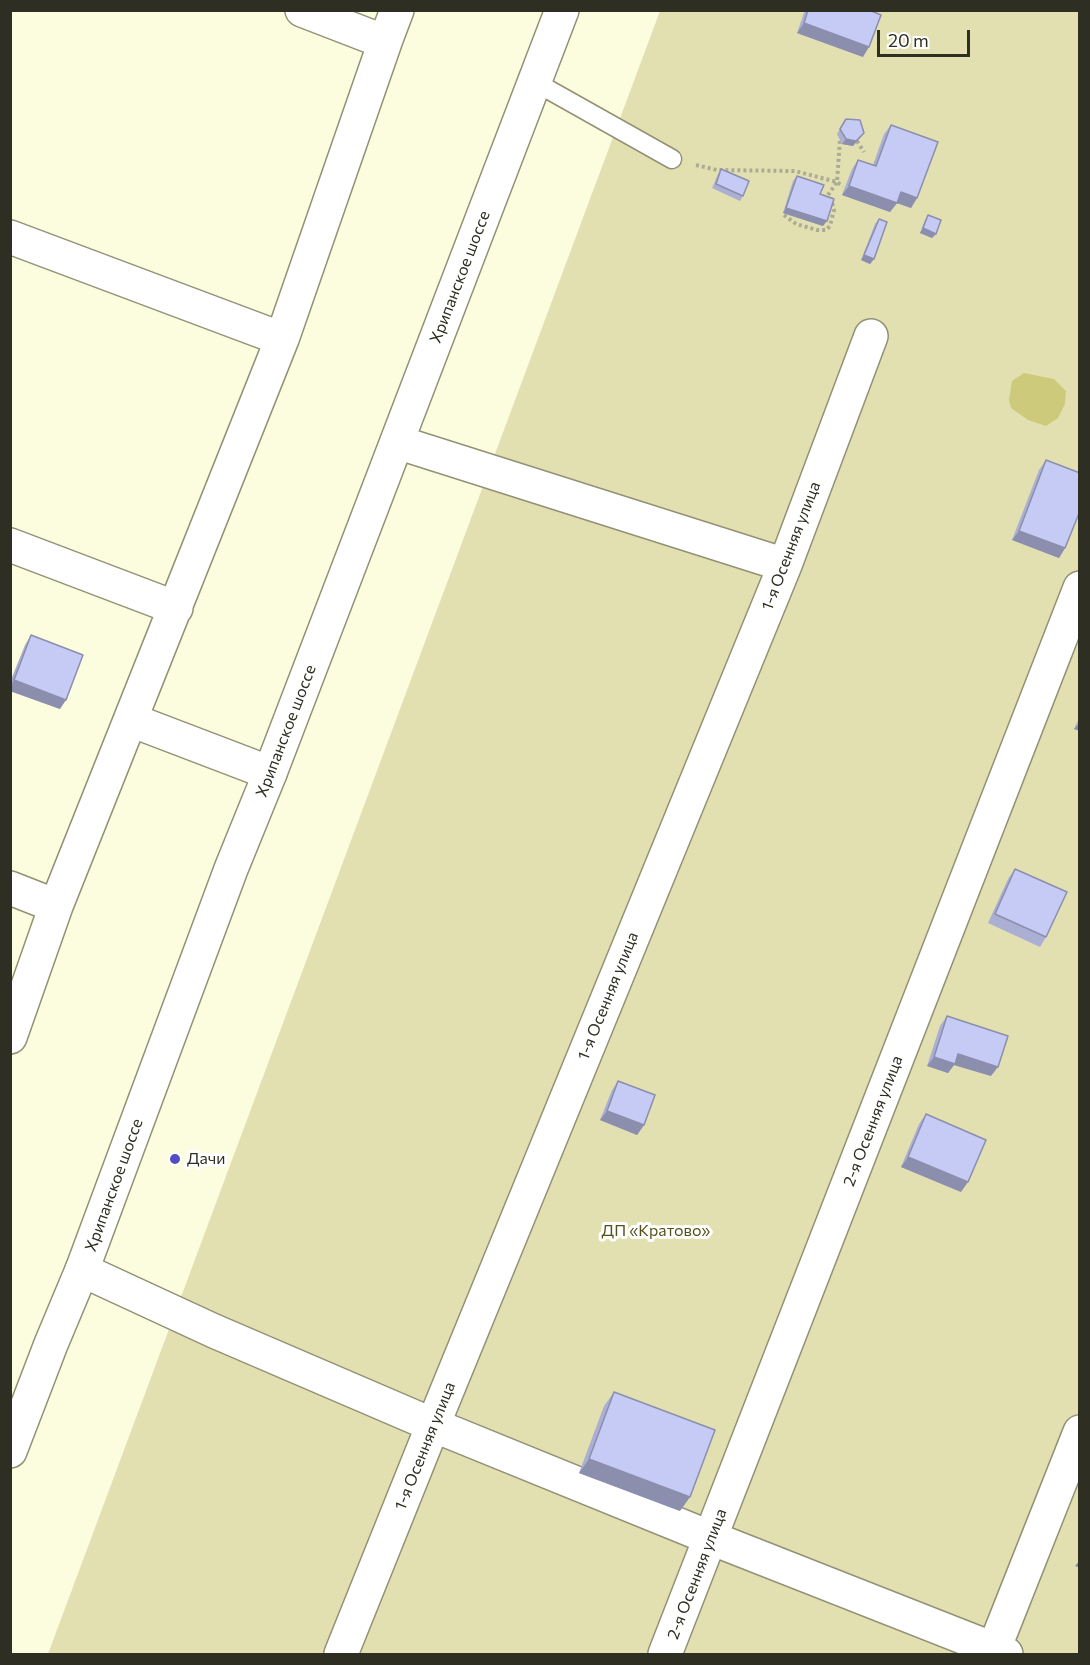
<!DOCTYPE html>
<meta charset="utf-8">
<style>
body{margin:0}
#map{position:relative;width:1090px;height:1665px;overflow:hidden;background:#fcfcde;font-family:Commissioner,sans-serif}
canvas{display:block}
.frame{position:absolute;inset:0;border:12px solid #2e2e22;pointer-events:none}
.scale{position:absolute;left:877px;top:30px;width:93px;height:27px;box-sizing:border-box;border:3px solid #2e2e22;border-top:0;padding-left:8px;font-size:18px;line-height:21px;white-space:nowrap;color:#2e2e22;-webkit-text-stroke:4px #fff;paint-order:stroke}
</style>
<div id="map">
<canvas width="1090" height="1665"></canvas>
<div class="frame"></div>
<div class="scale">20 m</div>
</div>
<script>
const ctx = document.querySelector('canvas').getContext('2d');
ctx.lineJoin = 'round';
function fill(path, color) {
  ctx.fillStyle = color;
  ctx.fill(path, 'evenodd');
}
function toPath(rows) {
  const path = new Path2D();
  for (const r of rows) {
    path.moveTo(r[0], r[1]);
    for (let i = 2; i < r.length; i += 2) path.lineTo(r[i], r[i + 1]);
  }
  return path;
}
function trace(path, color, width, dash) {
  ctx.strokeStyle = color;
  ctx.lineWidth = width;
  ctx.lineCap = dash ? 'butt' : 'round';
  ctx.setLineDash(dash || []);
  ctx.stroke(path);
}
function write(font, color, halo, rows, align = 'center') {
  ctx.font = font + ' Commissioner,sans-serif';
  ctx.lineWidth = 6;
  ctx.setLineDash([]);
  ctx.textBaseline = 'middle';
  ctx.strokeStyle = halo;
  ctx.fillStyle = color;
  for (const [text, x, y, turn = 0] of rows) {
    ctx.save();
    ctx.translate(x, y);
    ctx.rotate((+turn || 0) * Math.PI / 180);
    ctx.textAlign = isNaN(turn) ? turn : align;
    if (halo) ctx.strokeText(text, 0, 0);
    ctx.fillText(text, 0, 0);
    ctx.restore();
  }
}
const green = toPath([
 [660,11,1079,11,1079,1654,48,1654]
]);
const water = toPath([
 [1024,373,1054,379,1066,391,1065,404,1058,418,1046,426,1028,420,1011,408,1009,400,1012,381]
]);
const path = toPath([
 [857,141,864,152],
 [696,165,717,170,795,171,837,182,843,186],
 [828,195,837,182,840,139],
 [784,215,796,224,817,230,826,230,830,226,834,210,830,195]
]);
const service = toPath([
 [535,82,672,159]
]);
const minor = toPath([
 [302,10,385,42],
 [10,237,282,339],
 [397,442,785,565],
 [10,545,176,608],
 [131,720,270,773],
 [10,888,56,906],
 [10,1037,56,906,282,339,385,42,397,10],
 [82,1270,214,1331,433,1425,711,1538,1006,1654],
 [341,1654,433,1425,785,565,871,336],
 [665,1654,1080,588],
 [992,1654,1080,1432]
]);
const secondary = toPath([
 [10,1451,51,1344,82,1270,231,869,270,773,562,10]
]);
const wall = toPath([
 [805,10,869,10,863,57,797,33],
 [846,119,864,133,853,146,842,144,837,134],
 [891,125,917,198,911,208,897,203,890,212,842,195,852,169,858,160,873,165,884,134],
 [721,169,743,196,740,201,712,188,718,174],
 [797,176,820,194,823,226,783,213,793,181],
 [928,215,936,234,932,238,920,233,925,220],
 [879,219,874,259,870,264,861,260,875,224],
 [1046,460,1065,548,1059,558,1012,540,1039,470],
 [31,635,60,709,10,691,10,682,25,645],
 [1080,716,1080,731,1074,729],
 [1015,869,1046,937,1040,947,988,923,1008,879],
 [947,1016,991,1076,954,1065,948,1073,927,1066,940,1026],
 [618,1081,644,1125,637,1135,600,1120,612,1090],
 [926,1114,961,1192,901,1167,919,1124],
 [614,1392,680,1511,579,1473,604,1406]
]);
const shadedWall = toPath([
 [804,23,869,47,863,57,797,33],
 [864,133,853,146,842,144,846,139],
 [849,186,897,203,890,212,842,195],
 [901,192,917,198,911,208,894,202],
 [786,208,827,221,823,226,783,213],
 [923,228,936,234,932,238,920,233],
 [864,255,874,259,870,264,861,260],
 [1019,531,1065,548,1059,558,1012,540],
 [14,680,66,700,60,709,10,691,10,686],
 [1080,722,1080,731,1074,729],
 [958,1054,998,1067,991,1076,954,1065,948,1073,927,1066,934,1057],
 [607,1111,644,1125,637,1135,600,1120],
 [908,1157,968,1182,961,1192,901,1167],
 [589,1459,690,1497,680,1511,579,1473],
 [1080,1560,1080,1568,1075,1566]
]);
const building = toPath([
 [808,10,869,10,881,15,869,47,804,23,808,10],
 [846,119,860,120,864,133,856,141,846,139,840,129,846,119],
 [891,125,938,142,917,198,901,192,897,203,849,186,858,160,876,166,891,125],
 [721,169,749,181,743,196,716,184,721,169],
 [797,176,824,185,820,194,834,199,827,221,786,208,797,176],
 [928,215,941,220,936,234,923,228,928,215],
 [879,219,887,222,874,259,864,255,879,219],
 [1046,460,1080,473,1080,511,1065,548,1019,531,1046,460],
 [31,635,83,655,66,700,14,680,31,635],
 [1015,869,1067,892,1046,937,995,914,1015,869],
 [947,1016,1008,1036,998,1067,958,1054,955,1064,934,1057,947,1016],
 [618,1081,655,1095,644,1125,607,1111,618,1081],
 [926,1114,986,1140,968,1182,908,1157,926,1114],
 [614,1392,715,1430,690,1497,589,1459,614,1392]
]);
const markers = [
 [175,1159,6,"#534dc4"]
];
const streetNames = [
 ["Хрипанское шоссе",460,277,-69],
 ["1-я Осенняя улица",791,546,-69],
 ["Хрипанское шоссе",286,731,-69],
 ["1-я Осенняя улица",608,996,-68],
 ["2-я Осенняя улица",873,1121,-69],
 ["Хрипанское шоссе",114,1185,-70],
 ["1-я Осенняя улица",425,1446,-68],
 ["2-я Осенняя улица",697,1574,-69]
];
const poiNames = [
 ["Дачи",187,1159]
];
const parkNames = [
 ["ДП «Кратово»",656,1231]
];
fill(green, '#e2e0b1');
fill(water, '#ceca7c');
trace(service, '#929176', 21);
trace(minor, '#929176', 36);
trace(secondary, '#929176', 36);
trace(path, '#acac95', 4, [3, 3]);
trace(service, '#fff', 18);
trace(minor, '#fff', 33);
trace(secondary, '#fff', 33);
fill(wall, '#aaafd3');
fill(shadedWall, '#8b8eac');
fill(building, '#c6cbf5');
trace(building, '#8b8eac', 1.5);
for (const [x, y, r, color] of markers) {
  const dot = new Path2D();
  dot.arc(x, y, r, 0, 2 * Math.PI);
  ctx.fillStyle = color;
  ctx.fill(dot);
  trace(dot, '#fff', 2);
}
write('16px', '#2e2e22', '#fff', streetNames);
write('16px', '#2e2e22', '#fff', poiNames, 'left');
write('16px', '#555117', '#fff', parkNames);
</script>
